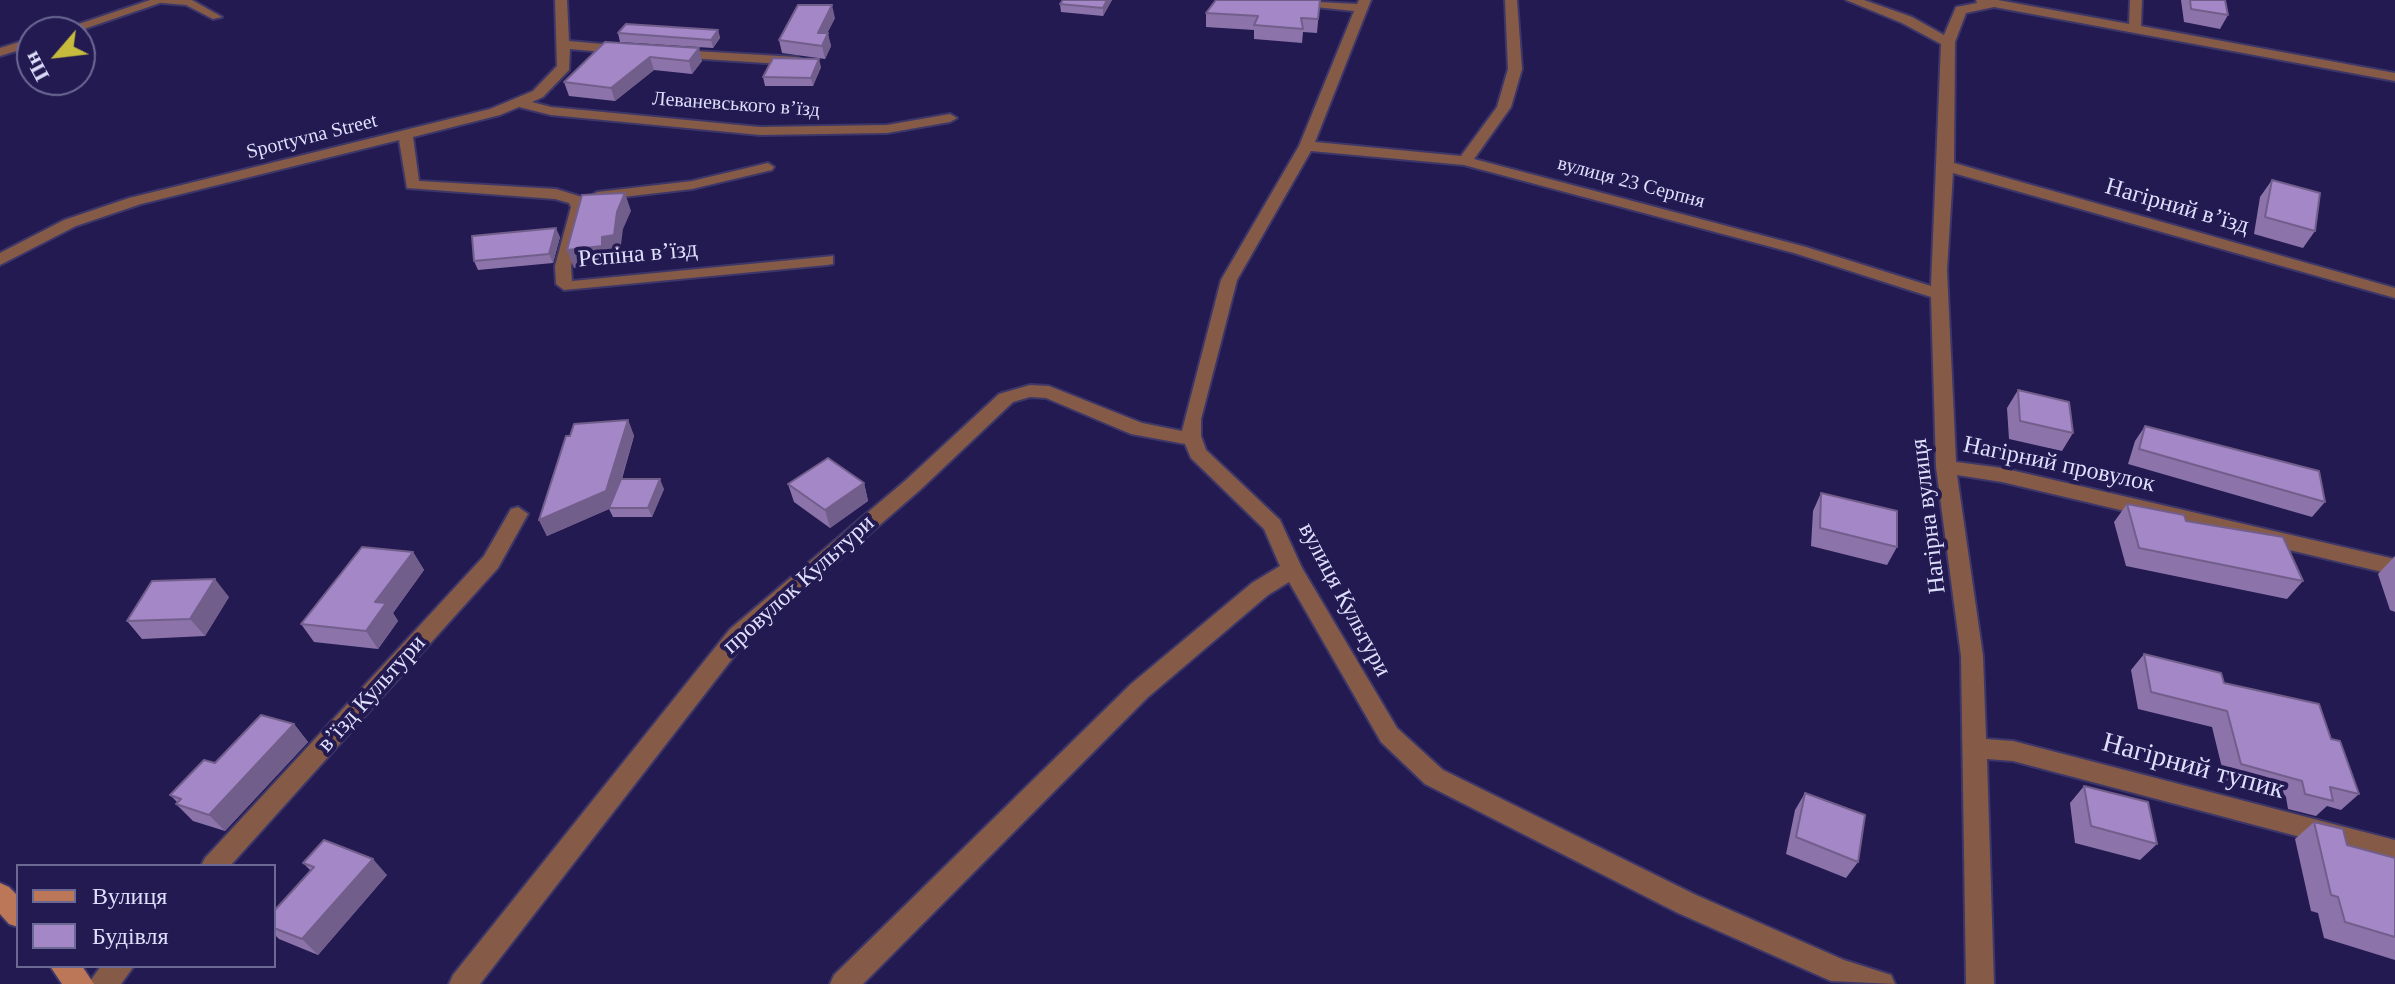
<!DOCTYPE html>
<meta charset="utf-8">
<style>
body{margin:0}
#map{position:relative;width:2395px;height:984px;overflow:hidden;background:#221a51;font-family:Georgia,serif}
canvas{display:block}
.legend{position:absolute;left:16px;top:864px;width:260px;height:104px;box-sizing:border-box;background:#221a51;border:2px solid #6d6995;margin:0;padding:10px 14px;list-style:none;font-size:24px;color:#dedffc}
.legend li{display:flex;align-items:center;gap:16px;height:40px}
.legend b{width:40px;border:2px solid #6d6995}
.north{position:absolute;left:16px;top:16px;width:80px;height:80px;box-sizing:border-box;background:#221a51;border:2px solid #6d6995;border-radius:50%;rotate:242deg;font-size:22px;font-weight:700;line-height:32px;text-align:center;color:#dedffc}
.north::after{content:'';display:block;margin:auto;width:28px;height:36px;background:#c6bb3c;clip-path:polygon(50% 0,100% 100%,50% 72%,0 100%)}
</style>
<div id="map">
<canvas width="2395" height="984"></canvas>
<ul class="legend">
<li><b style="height:10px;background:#bc7658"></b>Вулиця</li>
<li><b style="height:22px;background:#a387c6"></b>Будівля</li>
</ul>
<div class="north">Пн</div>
</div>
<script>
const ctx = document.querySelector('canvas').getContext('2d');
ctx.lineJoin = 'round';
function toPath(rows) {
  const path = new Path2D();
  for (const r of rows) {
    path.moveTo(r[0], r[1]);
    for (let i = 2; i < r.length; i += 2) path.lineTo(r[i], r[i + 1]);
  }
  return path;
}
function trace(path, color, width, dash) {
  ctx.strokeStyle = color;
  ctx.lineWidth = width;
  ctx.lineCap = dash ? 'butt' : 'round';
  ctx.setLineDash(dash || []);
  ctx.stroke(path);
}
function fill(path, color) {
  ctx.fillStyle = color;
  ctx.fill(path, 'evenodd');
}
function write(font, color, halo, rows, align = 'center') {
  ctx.font = font + ' Georgia,serif';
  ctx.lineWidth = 8;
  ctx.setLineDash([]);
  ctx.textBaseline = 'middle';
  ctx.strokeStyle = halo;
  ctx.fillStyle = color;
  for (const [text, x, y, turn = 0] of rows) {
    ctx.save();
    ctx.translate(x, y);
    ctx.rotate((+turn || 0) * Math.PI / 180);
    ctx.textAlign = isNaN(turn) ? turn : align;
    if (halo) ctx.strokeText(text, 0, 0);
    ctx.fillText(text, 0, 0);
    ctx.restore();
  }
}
const lane = toPath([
 [157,0,192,0,222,17,213,19,186,5,162,3,157,0],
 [768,163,774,167,772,170,692,189,597,200,591,196,597,192,692,181,768,163]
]);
const street = toPath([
 [150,0,169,0,75,32,55,32,150,0],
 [555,0,567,0,569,41,625,46,632,50,625,54,570,49,569,70,543,97,532,102,551,107,760,127,887,125,950,114,957,118,950,122,887,133,760,135,551,115,519,107,500,115,413,137,419,181,556,189,582,197,587,207,571,266,572,281,833,256,833,264,827,265,564,290,556,284,555,266,571,207,569,203,555,199,407,188,399,140,141,204,76,226,0,265,0,253,64,220,129,198,490,109,533,91,557,66,555,0],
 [1280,0,1357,4,1359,0,1371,0,1315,142,1461,156,1497,107,1508,69,1505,0,1517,0,1522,69,1511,107,1474,159,1806,247,1931,286,1941,44,1902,23,1846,0,1864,0,1912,17,1944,35,1956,7,1977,3,1976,0,1998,0,2129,24,2130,0,2142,0,2141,26,2395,73,2395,81,1994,7,1966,13,1955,42,1954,163,2395,288,2395,298,1953,173,1947,270,1956,462,2002,468,2395,559,2395,575,2002,482,1957,475,1983,656,1986,739,2013,741,2395,840,2395,862,2013,761,1987,759,1994,984,1966,984,1961,656,1936,467,1931,297,1794,253,1464,165,1311,151,1237,280,1201,419,1201,436,1206,450,1280,520,1302,568,1397,728,1443,770,1696,895,1844,960,1891,975,1895,984,1831,981,1678,913,1425,784,1381,742,1289,582,1268,595,1147,698,863,984,830,984,834,975,1131,684,1252,583,1280,566,1264,529,1191,458,1185,444,1131,434,1046,398,1030,397,1013,402,920,490,746,641,480,984,449,984,453,975,730,629,906,480,999,394,1030,385,1049,386,1142,423,1182,431,1221,280,1299,146,1354,11,1286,4,1280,0],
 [32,38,32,46,0,56,0,48,32,38],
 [677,50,797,57,804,61,797,65,672,57,670,54,677,50],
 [518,507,528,514,498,568,230,866,201,866,205,858,484,556,511,509,518,507],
 [101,966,134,966,121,984,88,984,101,966]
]);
const secondary = toPath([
 [0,883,9,887,18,896,18,927,9,924,0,914,0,883],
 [50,966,82,966,94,984,62,984,50,966]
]);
const wall = toPath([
 [1063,0,1112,0,1103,16,1061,12,1060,4],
 [1320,0,1317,33,1303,32,1302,43,1254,39,1254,30,1206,27,1206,13],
 [2181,0,2225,0,2228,15,2220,29,2184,22],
 [835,18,827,33,831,46,825,59,782,53,779,40],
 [718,30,720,38,713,48,620,42,618,33],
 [605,42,702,61,692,74,654,70,615,101,569,96,564,82],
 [821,67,813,86,765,86,763,77],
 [2272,180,2315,231,2303,248,2254,234,2260,197],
 [560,237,553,263,478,270,474,261],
 [2018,390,2073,433,2062,451,2009,439,2007,408],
 [628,420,634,436,622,479,664,489,652,517,613,517,609,509,547,536,539,520],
 [2145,426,2325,502,2312,517,2128,464,2135,441],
 [864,483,868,501,830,528,794,502,788,484],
 [1821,493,1897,547,1887,565,1811,546,1813,511],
 [2127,504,2186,521,2303,581,2287,599,2126,566,2114,522],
 [413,552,424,570,393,613,398,621,378,649,314,642,301,624],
 [2395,556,2395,612,2390,610,2378,574],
 [229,597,205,636,142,639,127,621],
 [2144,654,2224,683,2331,739,2359,794,2341,810,2327,806,2316,816,2288,809,2286,797,2225,780,2212,727,2138,709,2131,670],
 [294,724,308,742,225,831,193,821,176,804,178,803,170,795,215,763],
 [2084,786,2157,844,2140,860,2075,843,2070,803],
 [1805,793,1858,862,1846,878,1786,854,1795,810],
 [2314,822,2347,845,2395,858,2395,960,2324,938,2318,913,2311,911,2295,839],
 [303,863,387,875,318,955,279,939,274,934,274,911,311,871]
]);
const shadedWall = toPath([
 [1107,0,1112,0,1103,16,1103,8],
 [832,5,835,18,821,46,818,33],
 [718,30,720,38,713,48,711,40],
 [828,33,831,46,825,59,822,46],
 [699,48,702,61,692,74,689,61],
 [650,57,654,70,615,101,611,88],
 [819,59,821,67,813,86,811,78],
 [625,193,631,211,623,229,620,252,609,254,608,263,574,268,567,250,602,237,617,212],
 [556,228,560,237,553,263,549,254],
 [628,420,634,436,613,507,609,508,609,509,547,536,539,520],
 [660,479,664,489,652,517,648,508],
 [864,483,868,501,830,528,825,510],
 [413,552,424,570,393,613,398,621,378,649,366,631,375,602],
 [215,579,229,597,205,636,190,619],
 [294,724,308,742,225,831,209,815],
 [373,859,387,875,318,955,302,939]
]);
const building = toPath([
 [1063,0,1107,0,1103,8,1060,4,1063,0],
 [1216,0,1320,0,1318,19,1301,18,1303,29,1254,25,1258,16,1206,13,1216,0],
 [2190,0,2225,0,2228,15,2191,9,2190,0],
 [798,5,832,5,818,33,828,33,822,46,779,40,798,5],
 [626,24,718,30,711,40,618,33,626,24],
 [605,42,699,48,689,61,650,57,611,88,564,82,605,42],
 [773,58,819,59,811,78,763,77,773,58],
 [2272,180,2320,193,2315,231,2265,217,2272,180],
 [625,193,617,212,614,235,602,237,602,246,567,250,582,195,625,193],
 [556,228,549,254,474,261,472,236,556,228],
 [2018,390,2069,402,2073,433,2020,421,2018,390],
 [628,420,606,491,539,520,566,436,570,436,574,424,628,420],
 [2145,426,2319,471,2325,502,2139,449,2145,426],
 [828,458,864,483,825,510,788,484,828,458],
 [621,479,660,479,648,508,609,508,621,479],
 [1821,493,1897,511,1897,547,1820,528,1821,493],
 [2127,504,2184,515,2186,521,2283,537,2303,581,2139,548,2127,504],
 [362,547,413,552,375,602,386,603,366,631,301,624,362,547],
 [215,579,190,619,127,621,152,581,215,579],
 [2144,654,2221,673,2224,683,2319,704,2331,739,2340,741,2359,794,2330,787,2333,801,2305,794,2302,781,2241,764,2227,711,2151,692,2144,654],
 [261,715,294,724,209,815,176,804,181,799,170,795,204,760,215,763,261,715],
 [2084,786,2148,802,2157,844,2091,826,2084,786],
 [1805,793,1865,815,1858,862,1796,837,1805,793],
 [2314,822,2343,829,2347,845,2395,858,2395,937,2345,922,2338,897,2331,895,2314,822],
 [324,840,373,859,302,939,274,928,274,911,314,867,303,863,324,840]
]);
const farStreetnames = [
 ["Леваневського в’їзд",736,105,4],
 ["Sportyvna Street",312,137,-14],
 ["вулиця 23 Серпня",1631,183,15]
];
const streetNames = [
 ["Нагірний в’їзд",2177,207,16],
 ["Рєпіна в’їзд",638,255,-5],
 ["Нагірний провулок",2059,465,12],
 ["Нагірна вулиця",1929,516,-97],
 ["провулок Культури",799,585,-42],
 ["вулиця Культури",1344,600,62],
 ["в’їзд Культури",372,694,-48]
];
const nearStreetnames = [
 ["Нагірний тупик",2193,767,15]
];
trace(lane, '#3c3669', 4);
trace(street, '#3c3669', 4);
trace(secondary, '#3c3669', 4);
fill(lane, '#855a47');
fill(street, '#855a47');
fill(secondary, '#bc7658');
fill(wall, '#8c74aa');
fill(shadedWall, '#725e8b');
fill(building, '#a387c6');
trace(building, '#725e8b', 2);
write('20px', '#dedffc', '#221a51', farStreetnames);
write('24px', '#dedffc', '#221a51', streetNames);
write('28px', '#dedffc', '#221a51', nearStreetnames);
</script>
